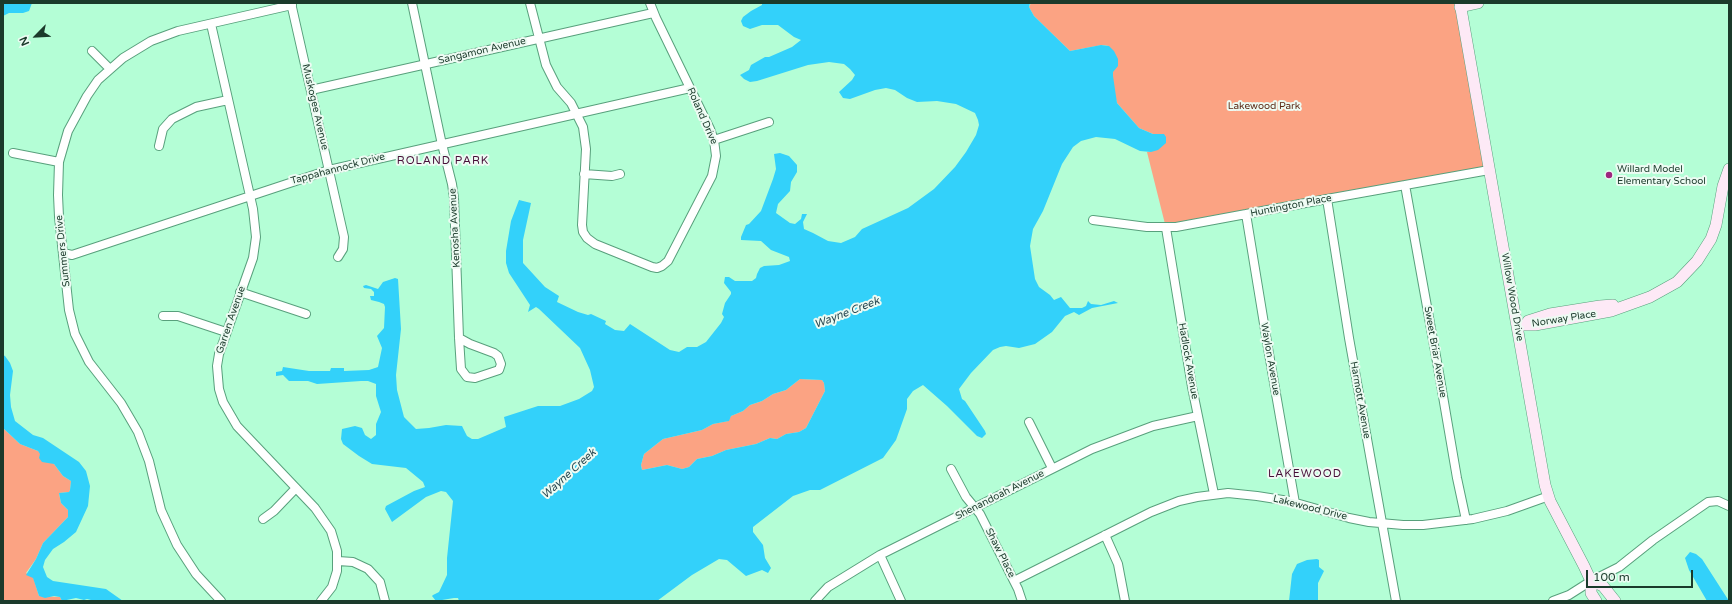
<!DOCTYPE html>
<style>
body{margin:0}
#map{position:relative;width:1732px;height:604px;overflow:hidden;background:#b4fed6;font-family:"Varela Round",sans-serif}
canvas{display:block}
.frame{position:absolute;inset:0;border:4px solid #1b3a2b;pointer-events:none}
.north{position:absolute;left:16px;top:16px;width:40px;height:40px;-webkit-text-stroke:3px #edfbf3;paint-order:stroke;rotate:246deg;font-size:11px;font-weight:700;line-height:16px;text-align:center;color:#1b3a2b}
.north::after{content:'';display:block;margin:auto;width:14px;height:18px;background:#1b3a2b;clip-path:polygon(50% 0,100% 100%,50% 72%,0 100%)}
.scale{position:absolute;left:1586px;top:570px;width:107px;height:18px;box-sizing:border-box;border:2px solid #1b3a2b;border-top:0;padding-left:5px;font-size:12px;line-height:14px;white-space:nowrap;color:#1b3a2b;-webkit-text-stroke:3px #edfbf3;paint-order:stroke}
</style>
<div id="map">
<canvas width="1732" height="604"></canvas>
<div class="frame"></div>
<div class="north">N</div>
<div class="scale">100 m</div>
</div>
<script>
const ctx = document.querySelector('canvas').getContext('2d');
ctx.lineJoin = 'round';
function fill(path, color) {
  ctx.fillStyle = color;
  ctx.fill(path, 'evenodd');
}
function toPath(rows) {
  const path = new Path2D();
  for (const r of rows) {
    path.moveTo(r[0], r[1]);
    for (let i = 2; i < r.length; i += 2) path.lineTo(r[i], r[i + 1]);
  }
  return path;
}
function trace(path, color, width, dash) {
  ctx.strokeStyle = color;
  ctx.lineWidth = width;
  ctx.lineCap = dash ? 'butt' : 'round';
  ctx.setLineDash(dash || []);
  ctx.stroke(path);
}
function write(font, color, halo, rows, align = 'center') {
  ctx.font = font + ' "Varela Round",sans-serif';
  ctx.lineWidth = 4;
  ctx.setLineDash([]);
  ctx.textBaseline = 'middle';
  ctx.strokeStyle = halo;
  ctx.fillStyle = color;
  for (const [text, x, y, turn = 0] of rows) {
    ctx.save();
    ctx.translate(x, y);
    ctx.rotate((+turn || 0) * Math.PI / 180);
    ctx.textAlign = isNaN(turn) ? turn : align;
    if (halo) ctx.strokeText(text, 0, 0);
    ctx.fillText(text, 0, 0);
    ctx.restore();
  }
}
const green = toPath([
 [1031,3,1460,3,1489,170,1166,228,1147,152,1151,152,1164,134,1153,134,1139,128,1117,103,1114,92,1109,46,1102,45,1070,51,1034,16,1029,7],
 [800,379,822,380,824,383,825,391,806,428,799,432,786,434,777,439,770,438,756,444,726,450,712,456,697,459,689,467,682,469,667,465,642,470,641,465,644,454,663,439,702,430,713,424,728,421,731,416,743,411,750,405,762,401,773,394,786,390],
 [3,428,20,444,38,451,54,464,63,476,71,481,70,490,69,492,59,493,61,503,68,510,68,517,43,543,36,559,26,573,33,577,39,596,60,597,62,601,3,601]
]);
const water = toPath([
 [3,3,32,3,29,11,23,13,9,13,3,16],
 [762,3,1030,3,1029,7,1034,16,1070,51,1101,45,1109,46,1114,51,1118,59,1118,66,1113,72,1113,76,1117,103,1139,128,1153,134,1164,134,1166,137,1166,143,1158,150,1151,152,1140,151,1115,139,1096,137,1081,141,1073,147,1062,164,1043,211,1033,229,1030,246,1035,279,1039,287,1050,295,1054,300,1061,297,1070,308,1082,308,1086,306,1088,301,1091,304,1101,305,1114,301,1118,303,1092,308,1079,315,1074,312,1065,316,1052,332,1035,344,1019,348,1006,346,1000,347,993,350,971,373,959,389,962,399,965,401,985,431,986,434,982,438,977,436,947,406,923,385,913,391,907,399,907,409,896,440,883,458,820,490,810,490,793,496,753,527,753,532,763,545,765,558,771,568,768,573,762,570,746,576,727,560,719,559,692,575,657,601,459,601,458,598,454,598,436,601,432,596,433,595,439,592,447,575,447,558,453,501,446,492,441,491,426,497,392,522,385,509,386,506,414,491,425,487,423,482,406,468,372,464,359,456,343,444,341,439,342,429,355,426,362,428,365,435,371,439,376,435,376,424,381,412,376,396,376,384,368,381,361,381,317,384,308,381,289,381,283,375,276,376,276,372,282,371,283,367,309,371,330,371,331,368,344,368,344,371,369,370,378,367,382,348,377,336,384,328,385,307,384,304,379,302,371,300,370,296,374,296,374,292,371,289,364,288,363,286,366,285,378,289,383,282,395,278,398,279,401,329,396,375,397,390,404,417,416,429,429,428,446,425,462,426,467,436,472,439,478,439,506,427,504,417,538,406,560,406,579,399,592,391,594,387,590,370,580,348,539,309,536,307,528,312,530,305,509,273,506,263,506,251,511,221,519,200,531,203,523,240,523,263,545,287,559,296,557,302,578,312,588,315,591,314,606,321,605,324,615,330,624,331,630,324,670,350,679,352,687,347,697,347,706,342,721,323,724,317,722,314,725,303,731,294,731,292,724,283,725,277,729,277,735,281,752,281,756,278,757,274,760,268,764,266,779,265,790,261,789,257,771,250,761,241,741,240,741,237,746,225,749,224,761,211,773,179,776,169,774,154,780,153,789,156,797,165,797,172,791,182,790,191,778,204,776,213,790,223,795,224,801,219,802,214,807,214,803,222,804,229,813,233,828,241,841,243,855,237,862,229,873,224,908,208,934,189,955,167,966,152,976,135,979,125,978,120,975,113,956,104,937,101,917,102,907,98,895,90,886,88,875,90,850,99,843,98,839,92,852,80,855,75,850,69,844,64,829,62,808,65,757,81,750,82,744,79,740,75,749,70,751,65,765,57,769,57,792,47,801,40,794,37,778,25,762,25,750,29,743,26,741,21,743,17,751,11,762,5],
 [800,379,822,380,824,383,825,391,806,428,799,432,786,434,777,439,770,438,756,444,726,450,712,456,697,459,689,467,682,469,667,465,642,470,641,465,644,454,663,439,702,430,713,424,729,421,731,416,743,411,750,405,762,401,773,394,786,390],
 [3,355,5,356,10,363,13,371,10,395,11,407,15,421,33,435,43,438,79,462,86,471,90,486,88,506,76,532,64,542,53,549,45,560,43,567,47,577,53,581,106,589,123,601,95,601,87,599,84,600,76,598,62,601,60,597,54,596,45,598,39,596,33,578,26,575,36,559,43,543,68,517,68,510,61,503,59,493,69,492,70,490,71,481,63,476,54,464,42,462,39,458,40,454,38,451,20,444,3,428],
 [1690,552,1696,554,1702,559,1729,601,1707,601,1689,570,1685,558],
 [1317,559,1319,560,1319,567,1324,571,1318,583,1318,601,1289,601,1292,574,1297,564,1307,560]
]);
const street = toPath([
 [291,3,344,237,343,249,338,257],
 [412,3,441,140,452,184,454,198,459,338],
 [530,3,546,65,557,87,571,103,583,127,586,149,582,225,583,232,587,238,595,244,652,267,657,268,662,266,668,261,712,176,716,156,714,140,710,129,656,18,650,3],
 [211,24,253,209,256,237,253,258,219,354,217,366,219,389,223,402,237,426,315,508,331,531,337,551,337,571,332,587,321,601],
 [92,51,110,69],
 [311,90,653,13],
 [714,140,769,122],
 [159,146,163,129,172,119,196,107,228,100],
 [13,153,59,162],
 [584,174,612,176,620,174],
 [1405,185,1439,373,1457,478,1466,520],
 [1327,199,1349,338,1396,601],
 [1246,214,1268,348,1295,503],
 [1093,220,1147,227,1176,227,1327,199,1489,170],
 [1166,228,1192,387,1214,494],
 [63,253,72,255,329,170,690,88],
 [240,292,306,314],
 [163,316,178,316,226,332],
 [459,338,470,344,494,353,498,356,501,364,499,370,475,378,467,377,461,369,459,338],
 [1029,422,1052,468],
 [951,469,966,497,980,514,1018,589,1022,601],
 [263,519,274,511,296,488],
 [1105,535,1118,564,1125,601],
 [880,555,901,601],
 [338,561,353,562,368,569,380,582,385,601],
 [1014,581,1151,512,1179,501,1197,497,1228,493,1257,496,1289,501,1349,518,1369,522,1403,525,1423,525,1473,519,1507,511,1549,496],
 [221,601,196,574,177,545,161,510,149,461,138,432,121,403,89,362,75,334,69,310,59,217,58,195,59,162,68,131,87,96,98,80,123,58,151,41,178,31,292,5],
 [815,601,828,587,880,555,1092,449,1153,426,1198,416],
 [1553,601,1569,595,1591,581,1619,567,1653,540,1708,502,1718,501,1729,506]
]);
const secondary = toPath([
 [1460,3,1545,485,1550,501,1584,566,1591,581,1591,593,1596,601],
 [1460,7,1478,3],
 [1528,321,1550,314,1600,306,1613,305],
 [1517,325,1535,325,1611,311,1650,297,1677,282,1697,261,1711,239,1716,225,1723,186,1729,169],
 [1591,581,1603,586,1615,601]
]);
const markers = [
 [1609,175,4,"#9d257e"]
];
const streetNames = [
 ["Sangamon Avenue",482,51,-13],
 ["Muskogee Avenue",315,107,77],
 ["Roland Drive",702,116,66],
 ["Tappahannock Drive",338,169,-15],
 ["Huntington Place",1291,206,-11],
 ["Kenosha Avenue",455,228,-93],
 ["Summers Drive",63,251,-96],
 ["Willow Wood Drive",1512,297,80],
 ["Norway Place",1564,319,-9],
 ["Garren Avenue",231,320,-71],
 ["Sweet Briar Avenue",1435,352,80],
 ["Waylon Avenue",1270,359,80],
 ["Hadlock Avenue",1188,361,80],
 ["Harmott Avenue",1360,400,80],
 ["Shenandoah Avenue",1000,495,-27],
 ["Lakewood Drive",1310,508,14],
 ["Shaw Place",1000,553,63]
];
const parkNames = [
 ["Lakewood Park",1264,106]
];
const poiNames = [
 ["Willard Model",1617,169],
 ["Elementary School",1617,181]
];
const neighbourhoodNames = [
 ["ROLAND PARK",443,161],
 ["LAKEWOOD",1305,474]
];
const waterNames = [
 ["Wayne Creek",847,313,-21],
 ["Wayne Creek",569,474,-42]
];
fill(green, '#fba383');
fill(water, '#33d1fa');
trace(street, '#58a07c', 10);
trace(secondary, '#58a07c', 12);
trace(street, '#fff', 8);
trace(secondary, '#fde9f6', 11);
for (const [x, y, r, color] of markers) {
  const dot = new Path2D();
  dot.arc(x, y, r, 0, 2 * Math.PI);
  ctx.fillStyle = color;
  ctx.fill(dot);
  trace(dot, '#edfbf3', 1.5);
}
write('10px', '#1b3a2b', '#edfbf3', streetNames);
write('10px', '#5d2b18', '#edfbf3', parkNames);
write('10px', '#1b3a2b', '#edfbf3', poiNames, 'left');
ctx.letterSpacing = '1px';
write('11px', '#470e38', '#edfbf3', neighbourhoodNames);
ctx.letterSpacing = '0px';
write('italic 11px', '#2a4953', '#edfbf3', waterNames);
</script>
